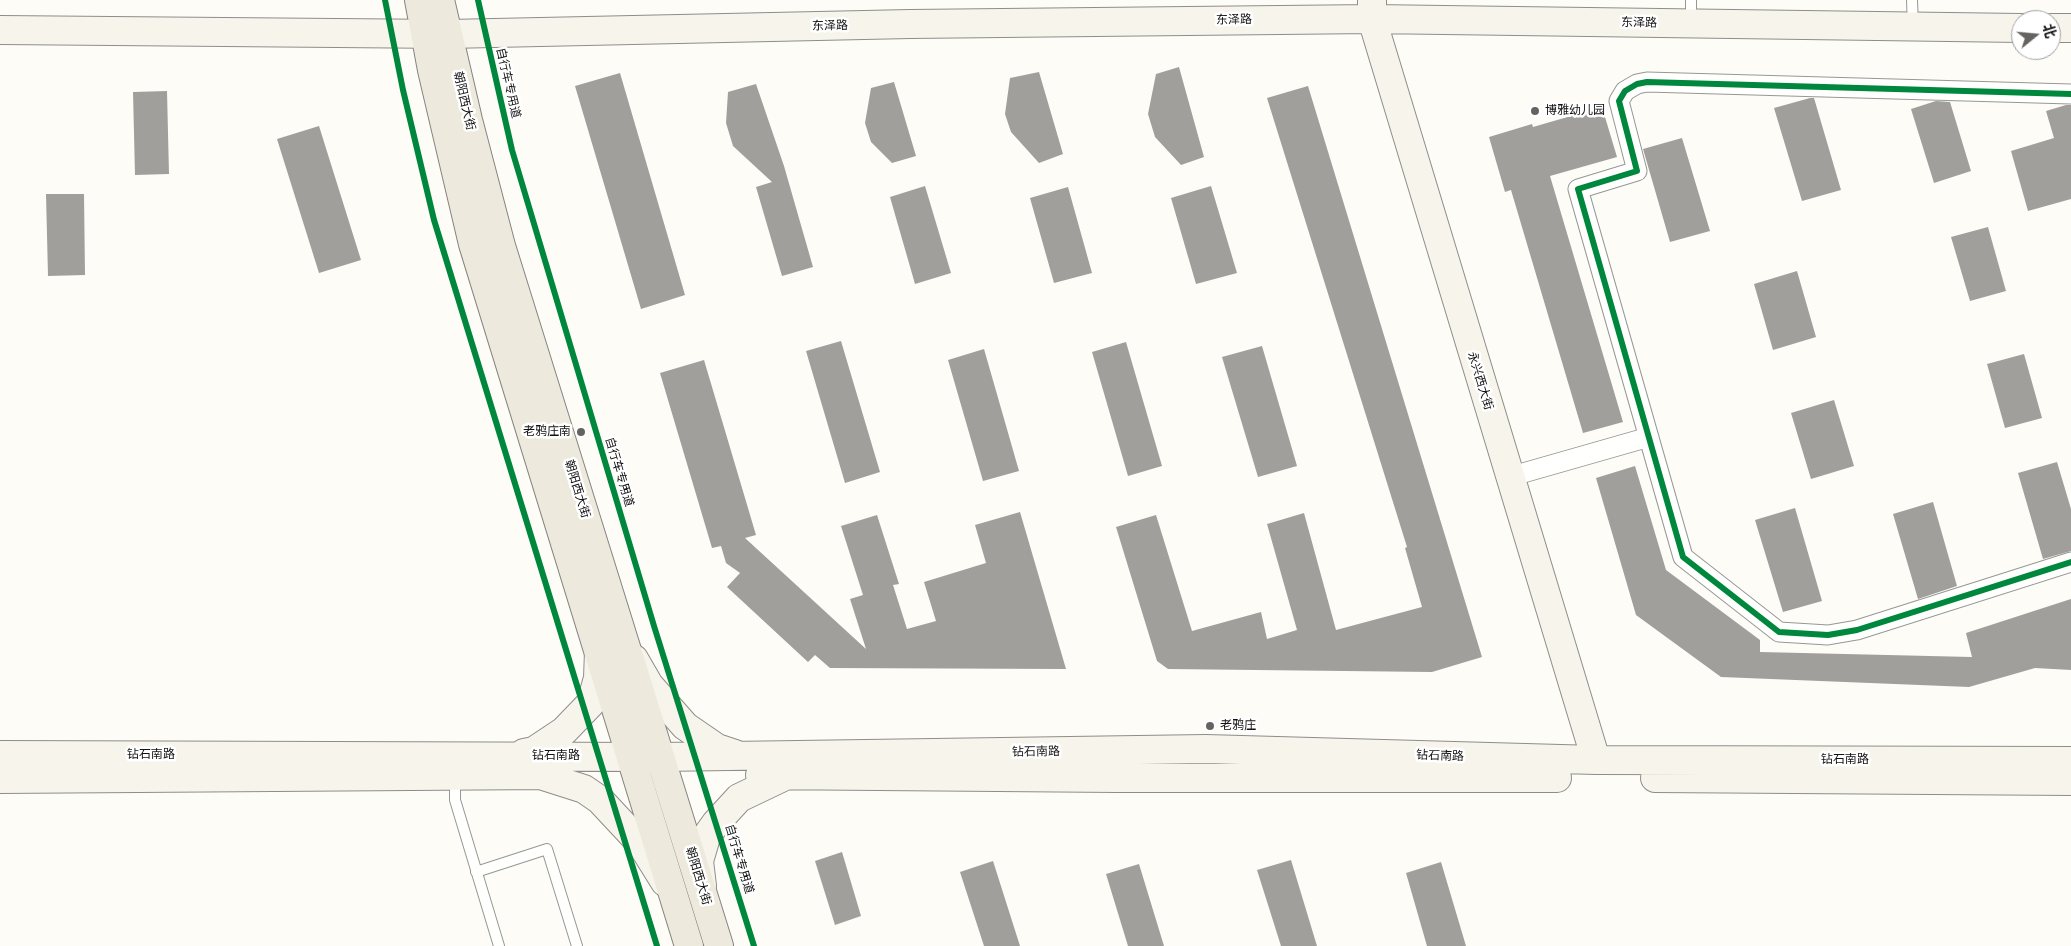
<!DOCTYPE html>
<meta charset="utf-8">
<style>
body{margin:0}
#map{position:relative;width:2071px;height:946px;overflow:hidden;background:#fdfcf7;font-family:"PT Serif","Noto Sans SC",serif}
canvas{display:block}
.north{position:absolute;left:2011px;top:10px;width:50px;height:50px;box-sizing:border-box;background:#fff;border:1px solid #a0a0a0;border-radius:50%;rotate:73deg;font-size:14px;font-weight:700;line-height:20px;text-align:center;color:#111}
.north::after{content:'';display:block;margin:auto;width:18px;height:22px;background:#646362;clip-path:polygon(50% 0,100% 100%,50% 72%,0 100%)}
</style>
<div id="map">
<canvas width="2071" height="946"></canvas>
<div class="north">北</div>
</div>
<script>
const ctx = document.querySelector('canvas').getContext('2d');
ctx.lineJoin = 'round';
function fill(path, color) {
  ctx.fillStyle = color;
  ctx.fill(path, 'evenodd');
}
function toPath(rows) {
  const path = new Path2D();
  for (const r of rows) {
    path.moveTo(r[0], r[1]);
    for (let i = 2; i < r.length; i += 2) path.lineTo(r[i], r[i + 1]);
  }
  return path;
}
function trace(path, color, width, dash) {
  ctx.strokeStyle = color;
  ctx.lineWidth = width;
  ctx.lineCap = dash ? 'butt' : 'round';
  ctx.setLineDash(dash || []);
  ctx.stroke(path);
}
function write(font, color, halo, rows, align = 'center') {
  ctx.font = font + ' "PT Serif","Noto Sans SC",serif';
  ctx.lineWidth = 5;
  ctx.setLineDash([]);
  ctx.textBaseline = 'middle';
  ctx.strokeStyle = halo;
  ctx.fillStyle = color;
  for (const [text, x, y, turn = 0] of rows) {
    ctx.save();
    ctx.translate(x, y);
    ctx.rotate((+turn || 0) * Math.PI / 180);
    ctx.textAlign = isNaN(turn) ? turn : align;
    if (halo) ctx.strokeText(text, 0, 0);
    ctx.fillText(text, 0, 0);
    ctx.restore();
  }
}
const building = toPath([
 [1179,67,1204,157,1181,165,1155,137,1148,114,1156,74],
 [1039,72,1063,154,1039,163,1011,132,1005,114,1010,78],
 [620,73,685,295,641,309,575,86],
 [894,82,916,156,892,163,871,142,865,123,871,88],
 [756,84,784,166,813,267,782,276,756,187,772,182,733,146,726,123,728,92],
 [1308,86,1482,657,1432,672,1168,669,1157,661,1116,527,1156,515,1192,631,1261,612,1267,639,1297,630,1267,524,1304,513,1336,630,1422,607,1405,548,1407,547,1267,98],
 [167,91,169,174,135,175,133,92],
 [1810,98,1814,98,1841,190,1802,201,1774,108],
 [1936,101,1950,102,1971,171,1934,183,1911,109],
 [2066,105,2071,105,2071,199,2028,211,2011,151,2054,138,2046,111],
 [1602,107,1617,157,1550,176,1623,422,1583,433,1511,190,1505,192,1489,137,1532,124,1533,127],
 [319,126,361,260,319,273,277,139],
 [1682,138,1710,231,1670,242,1643,149],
 [925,186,951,273,915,284,890,197],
 [1211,186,1237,273,1196,284,1171,198],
 [1068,187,1092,273,1054,283,1030,198],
 [46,194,84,194,85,275,48,276],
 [1988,227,2006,291,1970,301,1951,237],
 [1797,271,1816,337,1773,350,1754,284],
 [841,341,880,472,845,483,806,351],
 [1126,342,1162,466,1128,476,1092,352],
 [1262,346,1297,466,1258,477,1222,357],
 [984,349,1019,471,983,481,948,360],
 [2024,354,2042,418,2005,428,1987,364],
 [704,360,756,535,745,538,866,649,850,599,863,595,841,526,877,515,899,584,893,585,907,629,936,621,924,582,986,563,975,525,1020,512,1066,669,830,668,815,655,808,662,727,587,740,573,726,563,721,546,712,548,660,373],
 [1834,400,1854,466,1811,479,1791,413],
 [2057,462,2071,509,2071,551,2043,559,2018,473],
 [1635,466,1666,570,1760,640,1760,652,1972,657,1966,633,2071,599,2071,670,2035,668,1969,687,1721,677,1636,615,1596,478],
 [1933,502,1957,586,1918,599,1893,514],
 [1795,508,1822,601,1783,612,1755,520],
 [842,852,861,916,835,925,815,861],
 [1291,860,1317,946,1281,946,1257,870],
 [993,861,1020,946,984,946,960,872],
 [1441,862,1466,946,1427,946,1406,873],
 [1139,864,1164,946,1128,946,1106,874]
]);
const lane = toPath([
 [1912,0,1913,26],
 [1691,21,1691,0],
 [455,776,455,800,499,946],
 [476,872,547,849,577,946]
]);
const street = toPath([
 [2071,94,1647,82,1637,84,1625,91,1619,101,1637,171,1578,189,1683,557,1779,632,1828,635,1857,630,2071,562],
 [1509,477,1649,437]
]);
const secondary = toPath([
 [1372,1,1372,19,1596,760],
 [2051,28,2071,28],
 [0,30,448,34,910,24,1372,19,2021,28],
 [634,659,649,685,685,726,717,748,735,754],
 [524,753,534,751,564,731,591,703,598,678,599,651],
 [0,755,661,757,1206,749,1596,760,2071,761],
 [540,775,584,789,600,800,642,845,665,882],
 [760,775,1117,778,1557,778],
 [1655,778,2071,781],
 [0,779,547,775],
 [702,886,699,861,706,837,716,823,739,798,785,776]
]);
const primary = toPath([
 [419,0,432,70,473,244,689,946],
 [440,0,468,120,501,246,719,946]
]);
const cycleway = toPath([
 [385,0,403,90,434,220,657,946],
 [478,0,512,150,654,626,754,946],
 [2071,94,1647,82,1637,84,1625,91,1619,101,1637,171,1578,189,1683,557,1779,632,1828,635,1857,630,2071,562]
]);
const markers = [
 [1535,111,5,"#646362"],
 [581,432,5,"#646362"],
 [1210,726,5,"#646362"]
];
const streetNames = [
 ["东泽路",1234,20,-1],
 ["东泽路",1639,23,1],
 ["东泽路",830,26,-1],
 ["自行车专用道",508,83,77],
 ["朝阳西大街",464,101,77],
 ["永兴西大街",1480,381,73],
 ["自行车专用道",619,472,73],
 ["朝阳西大街",577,489,73],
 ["钻石南路",1036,752,-1],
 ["钻石南路",151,755],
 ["钻石南路",556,756],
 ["钻石南路",1440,756,2],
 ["钻石南路",1845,760],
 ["自行车专用道",739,859,73],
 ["朝阳西大街",698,876,73]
];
const poiNames = [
 ["博雅幼儿园",1545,111],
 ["老鸦庄南",571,432,"right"],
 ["老鸦庄",1220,726]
];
fill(building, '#a19f9c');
trace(lane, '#979795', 12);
trace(street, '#979795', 21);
trace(secondary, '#8e8d8b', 30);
trace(primary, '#858482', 30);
trace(lane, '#fffffe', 10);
trace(street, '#fffffe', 19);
trace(secondary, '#f6f4eb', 28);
trace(primary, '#ede9dc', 28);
trace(cycleway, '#00873e', 6);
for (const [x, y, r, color] of markers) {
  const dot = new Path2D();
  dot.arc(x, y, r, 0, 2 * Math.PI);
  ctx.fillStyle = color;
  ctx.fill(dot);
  trace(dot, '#fff', 2);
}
write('12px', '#111', '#fff', streetNames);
write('12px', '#111', '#fff', poiNames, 'left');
</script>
